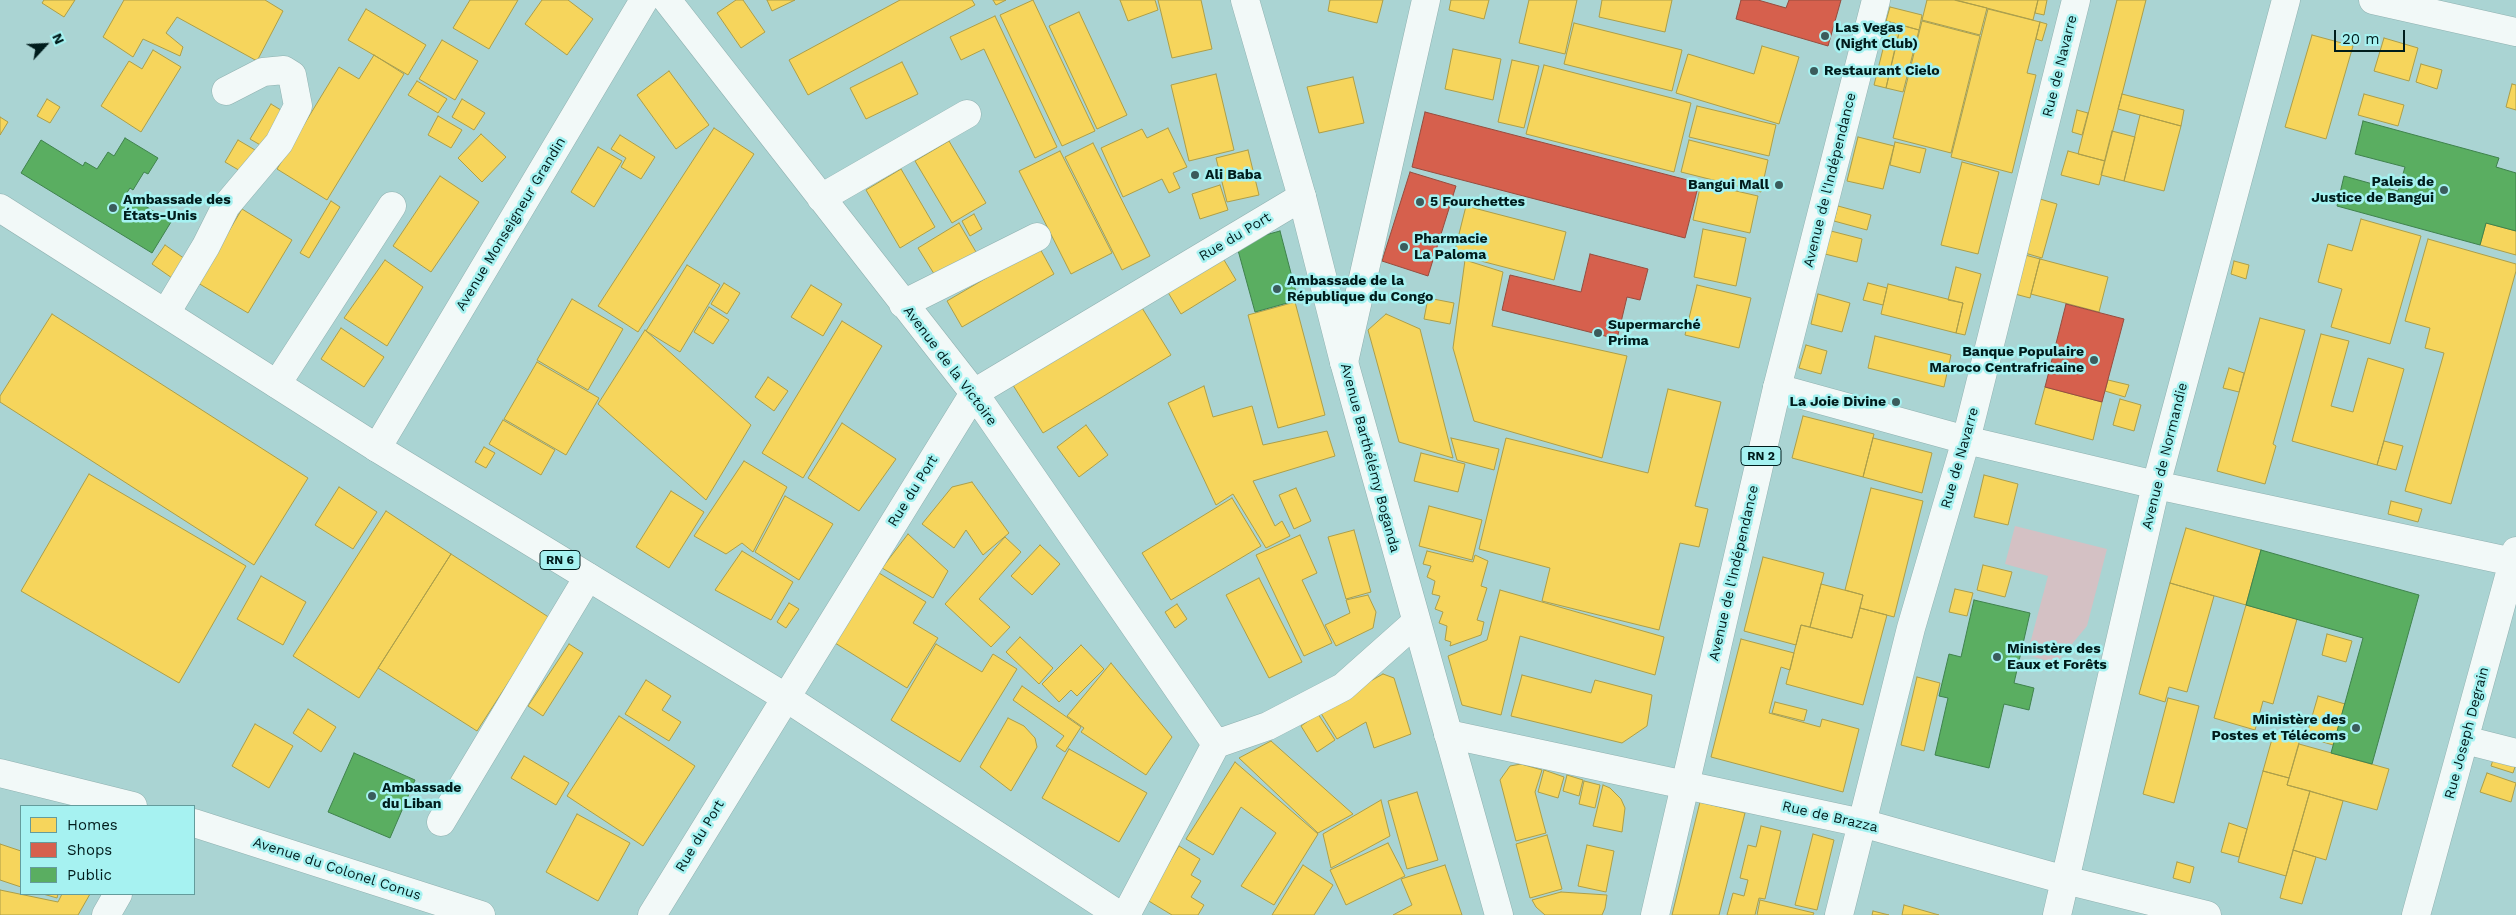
<!DOCTYPE html>
<meta charset="utf-8">
<style>
body{margin:0}
#map{position:relative;width:2516px;height:915px;overflow:hidden;background:#aad4d3;font-family:"Work Sans",sans-serif}
canvas{display:block}
.legend{position:absolute;left:20px;top:805px;width:175px;height:90px;box-sizing:border-box;background:#a6f2f1;border:1px solid #649c9c;margin:0;padding:6px 9px;list-style:none;font-size:15px;color:#001c1c}
.legend li{display:flex;align-items:center;gap:10px;height:25px}
.legend b{width:25px;border:1px solid #649c9c}
.north{position:absolute;left:20px;top:20px;width:50px;height:50px;-webkit-text-stroke:4px #a6f2f1;paint-order:stroke;rotate:65deg;font-size:14px;font-weight:700;line-height:20px;text-align:center;color:#001c1c}
.north::after{content:'';display:block;margin:auto;width:18px;height:22px;background:#001c1c;clip-path:polygon(50% 0,100% 100%,50% 72%,0 100%)}
.scale{position:absolute;left:2334px;top:30px;width:71px;height:22px;box-sizing:border-box;border:2px solid #001c1c;border-top:0;padding-left:6px;font-size:15px;line-height:18px;white-space:nowrap;color:#001c1c;-webkit-text-stroke:4px #a6f2f1;paint-order:stroke}
</style>
<div id="map">
<canvas width="2516" height="915"></canvas>
<ul class="legend">
<li><b style="height:14px;background:#f6d55c"></b>Homes</li>
<li><b style="height:14px;background:#d6604d"></b>Shops</li>
<li><b style="height:14px;background:#5aae61"></b>Public</li>
</ul>
<div class="north">N</div>
<div class="scale">20 m</div>
</div>
<script>
const ctx = document.querySelector('canvas').getContext('2d');
ctx.lineJoin = 'round';
function fill(path, color) {
  ctx.fillStyle = color;
  ctx.fill(path, 'evenodd');
}
function toPath(rows) {
  const path = new Path2D();
  for (const r of rows) {
    path.moveTo(r[0], r[1]);
    for (let i = 2; i < r.length; i += 2) path.lineTo(r[i], r[i + 1]);
  }
  return path;
}
function trace(path, color, width, dash) {
  ctx.strokeStyle = color;
  ctx.lineWidth = width;
  ctx.lineCap = dash ? 'butt' : 'round';
  ctx.setLineDash(dash || []);
  ctx.stroke(path);
}
function write(font, color, halo, rows, align = 'center') {
  ctx.font = font + ' "Work Sans",sans-serif';
  ctx.lineWidth = 5;
  ctx.setLineDash([]);
  ctx.textBaseline = 'middle';
  ctx.strokeStyle = halo;
  ctx.fillStyle = color;
  for (const [text, x, y, turn = 0] of rows) {
    ctx.save();
    ctx.translate(x, y);
    ctx.rotate((+turn || 0) * Math.PI / 180);
    ctx.textAlign = isNaN(turn) ? turn : align;
    if (halo) ctx.strokeText(text, 0, 0);
    ctx.fillText(text, 0, 0);
    ctx.restore();
  }
}
const green = toPath([
 [2015,526,2107,549,2087,626,2056,663,2027,655,2048,576,2005,564]
]);
const homes = toPath([
 [44,0,75,0,64,17,42,3,44,0],
 [124,0,265,0,283,11,257,61,177,17,166,33,183,47,180,56,143,39,133,57,103,37,124,0],
 [470,0,518,0,489,49,453,28,470,0],
 [542,0,568,0,593,19,567,55,525,24,542,0],
 [736,0,743,0,765,32,741,48,717,13,736,0],
 [767,0,795,0,772,11,767,0],
 [900,0,972,0,975,5,808,95,789,60,900,0],
 [993,0,1006,0,996,5,993,0],
 [1033,0,1095,131,1062,146,1000,15,1033,0],
 [1120,0,1155,0,1158,10,1128,21,1120,0],
 [1158,0,1201,0,1212,49,1172,58,1158,0],
 [1330,0,1383,0,1377,23,1328,11,1330,0],
 [1451,0,1489,0,1484,19,1449,10,1451,0],
 [1529,0,1577,0,1565,54,1519,43,1529,0],
 [1602,0,1672,0,1665,32,1599,17,1602,0],
 [1927,0,1954,0,1987,8,1980,35,1922,20,1927,0],
 [1956,0,2038,0,2033,20,1956,0],
 [2038,0,2047,0,2044,15,2035,13,2038,0],
 [2117,0,2146,0,2105,161,2078,154,2117,0],
 [1890,7,1922,15,1919,30,1886,21,1890,7],
 [366,9,426,45,408,75,348,40,366,9],
 [1988,9,2040,22,2027,73,2036,75,2012,173,1951,157,1988,9],
 [1079,12,1127,115,1097,129,1049,26,1079,12],
 [995,16,1057,147,1035,158,984,49,961,60,950,37,995,16],
 [1886,21,1901,25,1895,48,1881,44,1886,21],
 [1922,21,1980,36,1951,153,1893,138,1922,21],
 [2040,22,2047,24,2042,41,2036,39,2040,22],
 [1574,23,1682,50,1672,91,1564,64,1574,23],
 [1901,25,1919,30,1903,92,1886,88,1901,25],
 [2312,35,2353,46,2326,139,2285,127,2312,35],
 [2384,38,2418,48,2409,81,2374,71,2384,38],
 [442,40,478,61,455,100,419,79,442,40],
 [1884,45,1895,48,1886,88,1874,85,1884,45],
 [1762,46,1799,57,1779,124,1676,93,1688,54,1754,74,1762,46],
 [1453,49,1501,59,1493,100,1445,89,1453,49],
 [153,50,181,67,141,132,101,106,129,61,142,69,153,50],
 [374,55,404,74,327,200,277,169,339,67,359,79,374,55],
 [1512,60,1539,66,1524,128,1498,122,1512,60],
 [902,62,918,94,866,119,850,88,902,62],
 [2421,64,2442,70,2437,89,2416,82,2421,64],
 [1544,65,1691,103,1674,172,1526,134,1544,65],
 [669,71,709,125,676,149,637,95,669,71],
 [1216,74,1234,150,1189,161,1171,85,1216,74],
 [1353,77,1364,123,1319,133,1307,87,1353,77],
 [417,81,447,99,438,113,408,95,417,81],
 [2512,84,2516,85,2516,110,2506,107,2512,84],
 [2122,94,2184,110,2181,126,2118,109,2122,94],
 [2364,94,2404,105,2398,126,2358,115,2364,94],
 [47,99,60,107,50,123,37,116,47,99],
 [462,99,485,113,474,130,452,117,462,99],
 [271,104,289,115,269,150,250,139,271,104],
 [1697,106,1776,125,1769,156,1689,137,1697,106],
 [2077,110,2088,113,2082,135,2072,132,2077,110],
 [2140,115,2181,126,2164,191,2124,181,2140,115],
 [438,116,462,130,451,148,428,135,438,116],
 [0,117,8,122,0,135,0,117],
 [714,128,754,154,638,332,598,306,714,128],
 [1168,128,1187,167,1173,173,1180,188,1169,193,1162,179,1123,197,1101,148,1142,129,1147,138,1168,128],
 [2112,131,2135,137,2124,181,2101,175,2112,131],
 [481,134,506,157,482,182,458,158,481,134],
 [620,135,655,157,641,179,621,167,626,158,611,149,620,135],
 [1858,137,1894,146,1883,189,1847,181,1858,137],
 [238,140,255,150,242,172,225,162,238,140],
 [1689,140,1768,160,1761,192,1681,172,1689,140],
 [949,141,986,203,952,223,915,161,949,141],
 [1895,142,1926,149,1920,173,1890,165,1895,142],
 [1093,143,1150,256,1122,270,1065,157,1093,143],
 [598,147,622,161,594,207,571,192,598,147],
 [1248,150,1259,195,1227,202,1216,158,1248,150],
 [1060,151,1112,253,1071,274,1019,171,1060,151],
 [2068,151,2105,161,2099,185,2061,175,2068,151],
 [1962,162,1999,172,1978,254,1941,245,1962,162],
 [901,169,935,227,900,248,866,190,901,169],
 [440,176,479,202,431,272,393,246,440,176],
 [1701,183,1758,196,1750,233,1693,220,1701,183],
 [1220,185,1228,210,1200,219,1192,194,1220,185],
 [2040,199,2057,204,2042,258,2025,253,2040,199],
 [331,201,340,207,309,258,300,253,331,201],
 [1466,206,1566,232,1554,280,1454,254,1466,206],
 [1838,206,1871,215,1867,230,1834,221,1838,206],
 [242,209,292,240,248,313,198,283,242,209],
 [974,214,982,229,970,236,962,221,974,214],
 [2361,219,2421,236,2390,344,2331,327,2342,289,2318,282,2328,244,2352,251,2361,219],
 [959,223,976,252,936,277,918,248,959,223],
 [2486,223,2516,231,2516,255,2480,245,2486,223],
 [1703,229,1746,238,1736,286,1694,277,1703,229],
 [1831,231,1862,239,1857,262,1825,254,1831,231],
 [2428,239,2516,264,2516,271,2451,504,2405,491,2444,353,2425,348,2430,328,2405,321,2428,239],
 [165,245,185,259,172,278,152,264,165,245],
 [1039,247,1054,274,962,327,947,301,1039,247],
 [1221,255,1236,280,1181,314,1166,289,1221,255],
 [2025,255,2040,259,2030,298,2015,294,2025,255],
 [2040,259,2108,277,2099,312,2031,294,2040,259],
 [385,260,423,287,387,346,344,318,385,260],
 [1465,260,1503,272,1492,326,1627,356,1602,458,1474,421,1453,348,1465,260],
 [2234,261,2249,265,2246,279,2231,274,2234,261],
 [687,265,720,285,680,352,646,331,687,265],
 [1956,267,1981,274,1965,335,1956,333,1963,303,1948,300,1956,267],
 [724,283,740,293,727,314,711,304,724,283],
 [1868,283,1887,288,1883,305,1863,300,1868,283],
 [1888,284,1963,303,1956,333,1881,314,1888,284],
 [811,285,842,304,823,336,791,317,811,285],
 [1697,285,1751,298,1739,348,1685,335,1697,285],
 [1818,294,1850,303,1842,332,1811,324,1818,294],
 [1428,298,1454,303,1450,324,1424,319,1428,298],
 [572,299,623,329,588,390,537,360,572,299],
 [1295,302,1325,415,1278,428,1248,315,1295,302],
 [1139,303,1171,355,1043,433,1011,382,1139,303],
 [709,307,729,320,713,344,694,332,709,307],
 [52,314,308,478,254,565,0,402,0,396,52,314],
 [1386,314,1420,329,1453,458,1399,442,1368,330,1386,314],
 [2260,318,2305,330,2273,444,2276,446,2265,484,2217,471,2260,318],
 [842,321,882,346,803,478,762,453,842,321],
 [341,328,384,357,364,387,321,359,341,328],
 [645,330,751,425,706,500,598,404,645,330],
 [2321,334,2349,341,2331,406,2353,412,2368,358,2404,369,2377,465,2292,441,2321,334],
 [1875,336,1951,355,1944,387,1868,368,1875,336],
 [1806,345,1827,351,1821,374,1799,368,1806,345],
 [537,362,599,398,566,455,504,419,537,362],
 [2229,368,2244,373,2239,392,2223,388,2229,368],
 [768,377,788,391,774,411,755,397,768,377],
 [2108,380,2129,385,2125,397,2105,391,2108,380],
 [1204,386,1213,417,1252,406,1263,445,1327,431,1335,456,1253,481,1275,526,1282,521,1290,536,1266,548,1233,494,1216,505,1168,403,1204,386],
 [2045,387,2102,402,2093,440,2035,424,2045,387],
 [1668,389,1721,402,1695,506,1708,509,1699,547,1680,543,1659,630,1542,601,1550,568,1479,549,1506,438,1648,473,1668,389],
 [2120,399,2141,405,2134,431,2113,425,2120,399],
 [1803,416,1874,434,1863,477,1792,458,1803,416],
 [503,420,555,450,541,475,489,444,503,420],
 [842,423,896,459,859,511,808,478,842,423],
 [1086,425,1108,455,1079,477,1057,447,1086,425],
 [1451,438,1499,449,1494,470,1457,460,1451,438],
 [1873,438,1932,453,1922,493,1863,477,1873,438],
 [2384,441,2403,446,2396,470,2377,465,2384,441],
 [484,447,495,453,486,468,475,462,484,447],
 [1421,453,1465,464,1458,492,1414,481,1421,453],
 [744,461,787,487,753,552,742,543,726,554,694,536,744,461],
 [89,474,246,566,179,683,21,591,89,474],
 [1984,475,2018,484,2008,525,1974,517,1984,475],
 [972,482,1009,533,983,555,966,530,954,548,922,524,952,487,972,482],
 [339,487,377,512,353,549,315,525,339,487],
 [1296,488,1311,521,1294,529,1279,495,1296,488],
 [1871,488,1923,501,1894,617,1860,608,1863,595,1845,590,1871,488],
 [671,491,704,512,669,568,636,547,671,491],
 [785,496,833,524,799,580,755,552,785,496],
 [1232,498,1261,546,1171,600,1142,553,1232,498],
 [2391,501,2422,509,2418,522,2388,514,2391,501],
 [1429,506,1482,520,1472,560,1419,546,1429,506],
 [386,511,451,554,359,698,293,656,386,511],
 [2186,528,2261,550,2246,605,2170,583,2186,528],
 [1354,530,1371,592,1346,599,1328,537,1354,530],
 [908,534,948,571,933,598,882,568,908,534],
 [1300,535,1317,573,1302,580,1332,643,1304,656,1256,555,1300,535],
 [1005,537,1021,552,979,599,1010,627,991,647,945,604,1005,537],
 [1040,545,1060,564,1032,595,1011,576,1040,545],
 [742,551,793,582,771,620,715,590,742,551],
 [1427,551,1473,562,1475,555,1488,561,1481,586,1487,588,1477,620,1484,622,1481,635,1450,646,1451,642,1445,640,1447,626,1439,623,1443,612,1435,609,1440,596,1432,594,1435,581,1427,577,1431,566,1423,564,1427,551],
 [451,554,550,618,477,731,378,668,451,554],
 [1763,557,1824,573,1810,627,1801,625,1796,645,1744,631,1763,557],
 [1983,565,2012,572,2005,597,1977,590,1983,565],
 [879,573,926,602,913,623,938,638,907,688,835,643,879,573],
 [261,576,306,602,283,645,237,619,261,576],
 [1259,578,1302,662,1269,678,1226,595,1259,578],
 [2170,583,2214,596,2187,692,2169,687,2165,702,2139,694,2170,583],
 [1821,584,1863,595,1852,638,1810,627,1821,584],
 [1955,589,1973,593,1967,616,1949,612,1955,589],
 [1500,590,1664,637,1655,675,1520,636,1501,715,1462,705,1448,656,1487,640,1500,590],
 [1368,595,1376,612,1373,628,1336,646,1325,625,1350,613,1346,600,1368,595],
 [789,603,799,609,786,628,777,622,789,603],
 [1177,604,1187,619,1175,628,1165,612,1177,604],
 [2246,605,2297,619,2273,704,2263,701,2255,730,2214,718,2246,605],
 [1860,608,1887,615,1863,705,1786,684,1801,625,1852,638,1860,608],
 [2327,634,2352,641,2346,662,2322,655,2327,634],
 [1020,637,1053,668,1039,684,1006,652,1020,637],
 [1741,639,1794,653,1790,670,1781,667,1769,713,1820,727,1822,719,1859,729,1843,792,1711,757,1741,639],
 [569,644,583,653,543,716,528,706,569,644],
 [936,644,982,672,993,654,1017,669,960,762,891,720,936,644],
 [1081,645,1104,669,1077,696,1071,690,1059,702,1042,684,1081,645],
 [1111,663,1172,737,1146,775,1081,732,1084,728,1067,716,1111,663],
 [1383,674,1394,678,1411,734,1374,748,1366,722,1337,739,1319,710,1383,674],
 [1522,675,1591,693,1595,680,1652,695,1647,726,1622,743,1511,716,1522,675],
 [1917,677,1940,683,1924,751,1901,745,1917,677],
 [646,680,671,696,662,710,681,722,669,741,625,714,646,680],
 [1022,686,1081,727,1065,752,1056,746,1064,736,1013,700,1022,686],
 [2318,696,2345,704,2333,745,2306,737,2318,696],
 [2168,698,2199,706,2174,803,2143,794,2168,698],
 [1775,702,1807,710,1804,721,1772,713,1775,702],
 [308,709,336,727,321,752,293,733,308,709],
 [1318,714,1335,740,1317,752,1301,726,1318,714],
 [619,716,695,766,643,846,567,796,619,716],
 [1008,718,1024,726,1035,738,1037,747,1011,791,980,767,1008,718],
 [255,724,293,746,269,788,232,766,255,724],
 [2274,732,2300,739,2289,778,2263,771,2274,732],
 [1271,741,1353,814,1318,833,1239,758,1271,741],
 [2299,744,2389,769,2377,810,2287,785,2299,744],
 [1069,749,1147,793,1119,842,1042,798,1069,749],
 [2495,754,2516,764,2513,773,2491,766,2495,754],
 [524,756,569,783,556,805,511,778,524,756],
 [1235,762,1318,834,1274,905,1241,886,1276,833,1241,807,1213,855,1186,839,1235,762],
 [1521,764,1542,770,1535,792,1546,833,1516,841,1500,780,1510,766,1521,764],
 [1544,770,1564,777,1558,798,1538,792,1544,770],
 [2263,771,2289,778,2287,785,2310,791,2286,876,2238,862,2263,771],
 [2487,773,2516,783,2511,802,2480,792,2487,773],
 [1567,775,1583,780,1579,796,1563,791,1567,775],
 [1584,781,1600,785,1595,808,1579,804,1584,781],
 [1603,785,1610,788,1621,799,1625,808,1622,832,1593,826,1603,785],
 [2310,791,2343,801,2326,860,2293,850,2310,791],
 [1417,792,1438,860,1407,869,1388,801,1417,792],
 [1381,800,1390,836,1331,868,1323,834,1381,800],
 [1700,802,1745,813,1719,915,1672,915,1700,802],
 [577,814,630,843,598,901,546,872,577,814],
 [2229,823,2247,829,2239,857,2221,852,2229,823],
 [1761,826,1781,831,1765,899,1759,898,1755,915,1727,915,1733,893,1744,896,1748,880,1740,878,1748,845,1756,847,1761,826],
 [1813,834,1834,840,1817,910,1795,905,1813,834],
 [1547,835,1562,889,1530,898,1516,844,1547,835],
 [1388,843,1405,876,1346,905,1330,870,1388,843],
 [0,844,21,851,21,887,0,880,0,844],
 [1587,845,1614,851,1606,892,1578,886,1587,845],
 [1179,846,1200,859,1191,875,1201,881,1191,897,1204,905,1198,915,1172,915,1147,900,1179,846],
 [2293,850,2316,857,2302,904,2280,898,2293,850],
 [2177,862,2194,867,2190,883,2173,878,2177,862],
 [1303,865,1333,885,1314,915,1272,915,1303,865],
 [1445,865,1462,915,1393,915,1412,905,1401,879,1445,865],
 [0,890,58,902,62,894,90,894,78,915,0,915,0,890],
 [1561,892,1607,895,1605,908,1602,915,1545,915,1536,907,1532,900,1561,892],
 [43,894,58,894,57,898,43,894],
 [1760,900,1814,913,1813,915,1757,915,1760,900],
 [1904,905,1939,915,1902,915,1904,905],
 [1873,911,1889,915,1872,915,1873,911]
]);
const shops = toPath([
 [1741,0,1758,0,1786,8,1789,0,1841,0,1828,46,1736,19,1741,0],
 [1425,112,1699,183,1685,238,1412,167,1425,112],
 [1410,172,1456,186,1428,276,1382,261,1410,172],
 [1590,254,1648,269,1640,300,1627,297,1617,339,1502,310,1510,275,1581,292,1590,254],
 [2066,304,2124,319,2102,402,2045,387,2066,304]
]);
const public = toPath([
 [2363,121,2499,158,2496,167,2516,173,2516,231,2486,223,2480,245,2337,206,2344,176,2398,191,2405,167,2355,154,2363,121],
 [125,138,158,158,148,174,144,172,133,190,130,188,126,194,171,222,152,253,21,173,41,140,83,166,85,162,97,169,108,152,114,156,125,138],
 [1280,231,1298,300,1255,312,1236,243,1280,231],
 [2261,550,2419,595,2372,764,2331,753,2363,638,2246,605,2261,550],
 [1974,600,2030,613,2014,683,2034,688,2029,710,2004,704,1989,768,1935,755,1948,698,1939,696,1949,654,1961,657,1974,600],
 [354,753,415,780,390,838,328,812,354,753]
]);
const minor = toPath([
 [667,0,974,393,1216,744],
 [2373,0,2516,32],
 [821,198,967,114],
 [903,304,1037,237],
 [166,313,206,246,226,206,279,143,298,106,292,75,284,70,263,72,226,91],
 [1344,362,1426,0],
 [277,384,392,206],
 [1777,388,1966,440,2156,485,2513,562],
 [377,448,644,0],
 [1448,734,1862,823,2065,880,2207,915],
 [2465,740,2516,753],
 [0,773,133,806],
 [441,822,588,577],
 [194,823,481,915],
 [106,915,118,894],
 [652,915,974,393,1302,197],
 [1126,915,1216,744,1268,726,1343,687,1415,623],
 [1839,915,1911,628,1966,440,2076,0],
 [2057,915,2156,485,2286,0],
 [2416,915,2516,551]
]);
const major = toPath([
 [1245,0,1302,197,1344,362,1499,915],
 [0,208,377,448,785,697,1119,915],
 [1655,915,1777,388,1876,0]
]);
const markers = [
 [1825,36,5,"#3b5c5c"],
 [1814,71,5,"#3b5c5c"],
 [1195,175,5,"#3b5c5c"],
 [1779,185,5,"#3b5c5c"],
 [2444,190,5,"#3b5c5c"],
 [1420,202,5,"#3b5c5c"],
 [113,208,5,"#3b5c5c"],
 [1404,247,5,"#3b5c5c"],
 [1277,289,5,"#3b5c5c"],
 [1598,333,5,"#3b5c5c"],
 [2094,360,5,"#3b5c5c"],
 [1896,402,5,"#3b5c5c"],
 [1997,657,5,"#3b5c5c"],
 [2356,728,5,"#3b5c5c"],
 [372,796,5,"#3b5c5c"]
];
const shields = [
 [1761,456,40],
 [560,560,40]
];
const shieldNames = [
 ["RN 2",1761,456],
 ["RN 6",560,560]
];
const poiNames = [
 ["Las Vegas",1835,28],
 ["(Night Club)",1835,44],
 ["Restaurant Cielo",1824,71],
 ["Ali Baba",1205,175],
 ["Paleis de",2434,182,"right"],
 ["Justice de Bangui",2434,198,"right"],
 ["Bangui Mall",1769,185,"right"],
 ["Ambassade des",123,200],
 ["États-Unis",123,216],
 ["5 Fourchettes",1430,202],
 ["Pharmacie",1414,239],
 ["La Paloma",1414,255],
 ["Ambassade de la",1287,281],
 ["République du Congo",1287,297],
 ["Supermarché",1608,325],
 ["Prima",1608,341],
 ["Banque Populaire",2084,352,"right"],
 ["Maroco Centrafricaine",2084,368,"right"],
 ["La Joie Divine",1886,402,"right"],
 ["Ministère des",2007,649],
 ["Eaux et Forêts",2007,665],
 ["Ministère des",2346,720,"right"],
 ["Postes et Télécoms",2346,736,"right"],
 ["Ambassade",382,788],
 ["du Liban",382,804]
];
const streetNames = [
 ["Rue de Navarre",2060,66,-76],
 ["Avenue de l'Indépendance",1830,180,-76],
 ["Avenue Monseigneur Grandin",511,224,-59],
 ["Rue du Port",1235,237,-31],
 ["Avenue de la Victoire",950,366,53],
 ["Avenue de Normandie",2165,456,-76],
 ["Avenue Barthélémy Boganda",1370,458,75],
 ["Rue de Navarre",1960,458,-74],
 ["Rue du Port",913,491,-58],
 ["Avenue de l'Indépendance",1734,573,-77],
 ["Rue Joseph Degrain",2467,733,-75],
 ["Rue de Brazza",1830,817,13],
 ["Rue du Port",700,836,-59],
 ["Avenue du Colonel Conus",337,869,18]
];
fill(green, '#d4c1c4');
fill(homes, '#f6d55c');
trace(homes, '#ac9e49', 1);
fill(shops, '#d6604d');
trace(shops, '#964c3e', 1);
fill(public, '#5aae61');
trace(public, '#3f824c', 1);
trace(minor, '#90b1b0', 29);
trace(major, '#90b1b0', 29);
trace(minor, '#f2f9f8', 28);
trace(major, '#f2f9f8', 28);
for (const [x, y, r, color] of markers) {
  const dot = new Path2D();
  dot.arc(x, y, r, 0, 2 * Math.PI);
  ctx.fillStyle = color;
  ctx.fill(dot);
  trace(dot, '#a6f2f1', 2);
}
for (const [x, y, w] of shields) {
  const box = new Path2D();
  box.roundRect(x - w / 2, y - 9.5, w, 19, 4);
  ctx.fillStyle = '#a6f2f1';
  ctx.fill(box);
  trace(box, '#001c1c', 1);
}
write('bold 12px', '#001c1c', null, shieldNames);
write('bold 14px', '#001c1c', '#a6f2f1', poiNames, 'left');
write('14px', '#001c1c', '#a6f2f1', streetNames);
</script>
